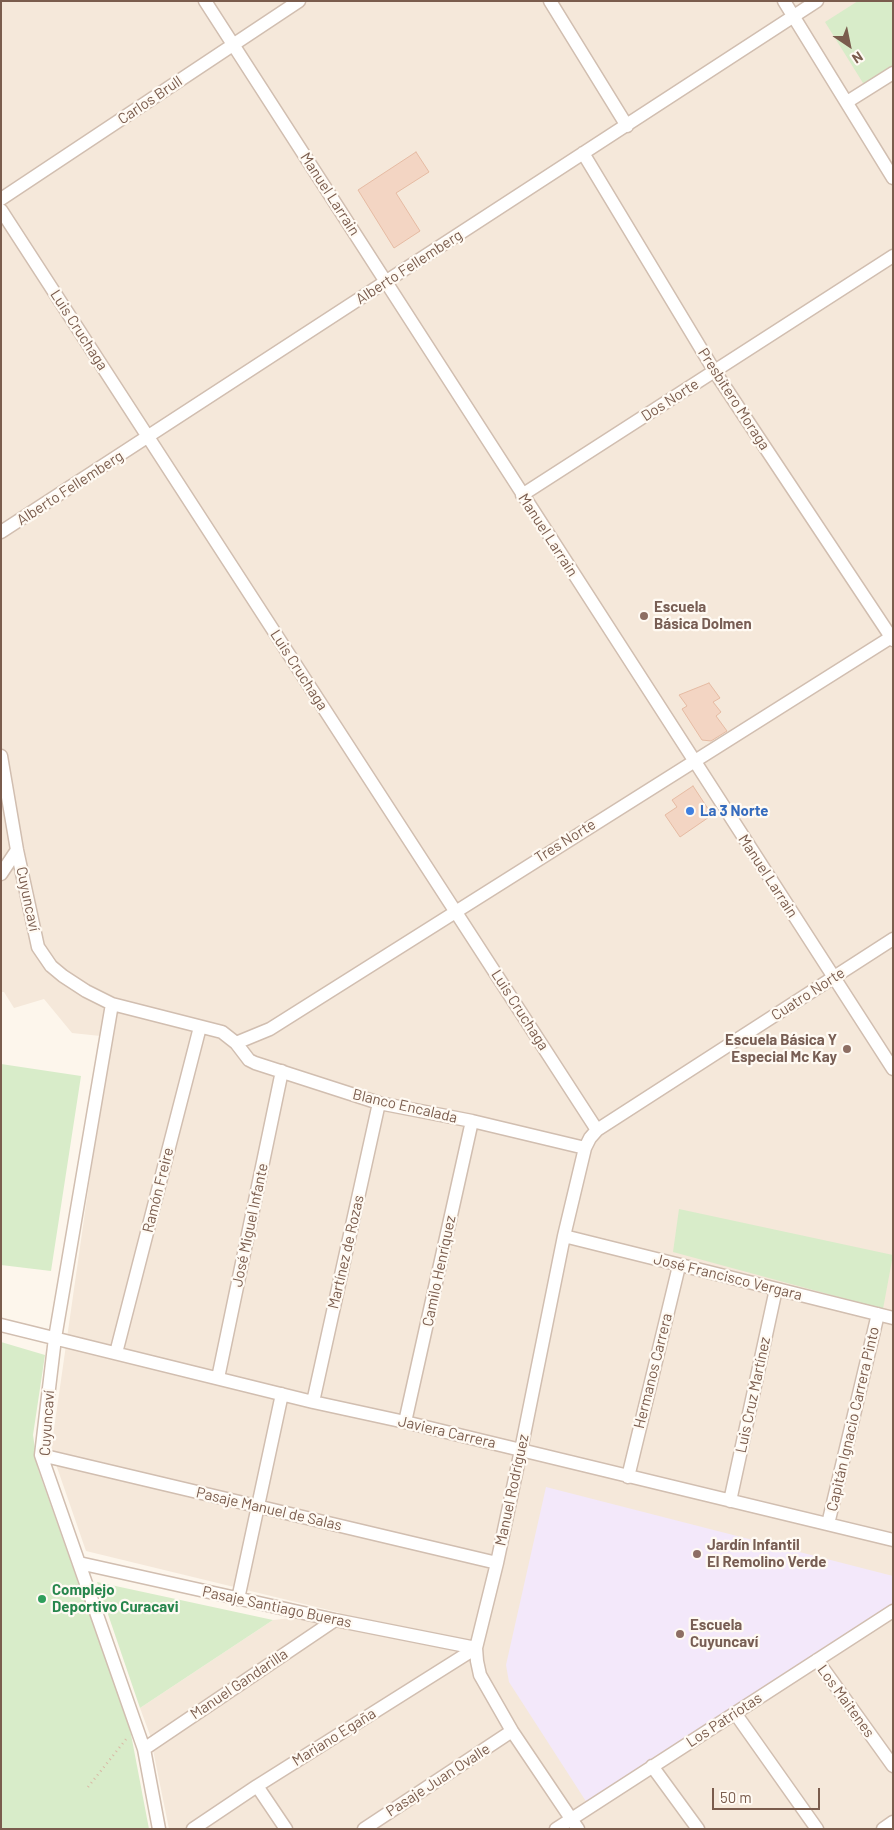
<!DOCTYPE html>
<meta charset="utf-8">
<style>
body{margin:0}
#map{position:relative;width:894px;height:1830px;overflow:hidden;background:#fdf6ec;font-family:Barlow,sans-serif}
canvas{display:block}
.frame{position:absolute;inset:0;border:2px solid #7a5c4d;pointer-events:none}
.north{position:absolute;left:824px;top:20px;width:50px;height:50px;-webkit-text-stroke:4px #fffaf3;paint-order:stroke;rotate:146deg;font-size:14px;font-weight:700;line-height:20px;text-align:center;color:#7a5c4d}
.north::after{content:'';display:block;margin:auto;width:18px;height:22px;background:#7a5c4d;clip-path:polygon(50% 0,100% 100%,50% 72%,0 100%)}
.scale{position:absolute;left:712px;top:1788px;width:108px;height:22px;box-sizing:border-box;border:2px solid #7a5c4d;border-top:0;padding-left:6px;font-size:15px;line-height:18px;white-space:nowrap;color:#7a5c4d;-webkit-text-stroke:4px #fffaf3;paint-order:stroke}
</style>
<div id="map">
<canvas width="894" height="1830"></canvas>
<div class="frame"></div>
<div class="north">N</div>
<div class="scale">50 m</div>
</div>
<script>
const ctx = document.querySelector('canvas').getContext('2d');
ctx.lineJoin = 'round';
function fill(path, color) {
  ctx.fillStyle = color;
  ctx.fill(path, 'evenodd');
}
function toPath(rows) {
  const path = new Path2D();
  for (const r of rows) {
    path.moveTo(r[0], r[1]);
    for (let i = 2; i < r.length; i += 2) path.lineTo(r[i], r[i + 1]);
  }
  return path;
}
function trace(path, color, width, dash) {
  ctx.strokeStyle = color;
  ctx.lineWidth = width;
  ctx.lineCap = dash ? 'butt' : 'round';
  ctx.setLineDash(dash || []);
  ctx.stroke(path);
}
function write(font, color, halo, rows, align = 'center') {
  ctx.font = font + ' Barlow,sans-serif';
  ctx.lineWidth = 4.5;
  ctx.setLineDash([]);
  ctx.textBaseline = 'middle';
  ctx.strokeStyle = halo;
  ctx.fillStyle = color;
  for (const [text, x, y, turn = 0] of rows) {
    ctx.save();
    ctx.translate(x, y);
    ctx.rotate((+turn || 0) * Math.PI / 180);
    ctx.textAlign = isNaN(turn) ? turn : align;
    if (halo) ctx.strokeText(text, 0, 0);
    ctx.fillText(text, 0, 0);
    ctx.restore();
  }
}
const residential = toPath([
 [1,1,893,1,893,1829,169,1829,150,1735,140,1708,273,1620,341,1613,86,1551,51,1450,110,1037,72,1033,44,999,14,1008,4,992,1,992]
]);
const education = toPath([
 [546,1487,893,1576,893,1604,589,1806,509,1682,506,1665]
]);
const green = toPath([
 [858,1,893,1,893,76,868,91,825,22],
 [1,1064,81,1076,51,1271,1,1265],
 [679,1209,893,1255,883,1309,673,1252],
 [1,1342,45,1355,33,1435,38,1469,130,1729,149,1829,1,1829],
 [97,1582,273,1620,140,1708]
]);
const building = toPath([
 [416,152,429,172,396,193,420,231,394,248,358,190,416,152],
 [709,683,720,698,713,702,721,712,716,716,727,731,711,741,702,740,682,709,687,706,679,695,709,683],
 [693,786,712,815,680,837,665,815,677,807,672,800,693,786]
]);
const path = toPath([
 [88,1787,127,1738]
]);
const street = toPath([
 [205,1,893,1069],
 [550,1,627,126],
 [784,1,893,178],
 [847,102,893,73],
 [583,153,715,372,893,640],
 [1,199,299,1],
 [1,210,597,1130],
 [522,495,893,256],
 [1,532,817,1],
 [1,756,17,850,38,947,51,966,63,976,86,991,112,1004,222,1032,236,1043,249,1060,255,1063,379,1103,472,1121,585,1148],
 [1,874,17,850],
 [112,1004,55,1338,41,1455,144,1749,159,1829],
 [236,1043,270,1029,893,636],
 [564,1236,893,1318],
 [1,1325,313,1402,405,1422,893,1540],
 [116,1353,200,1027],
 [218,1378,282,1071],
 [313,1402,379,1103],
 [405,1422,472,1121],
 [41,1455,497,1563],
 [628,1477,679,1266],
 [730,1501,776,1289],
 [828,1524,878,1314],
 [79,1563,335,1620,476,1648],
 [238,1599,282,1394],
 [817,1660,893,1766],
 [735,1713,817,1829],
 [144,1749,335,1620],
 [652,1766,698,1829],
 [257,1786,286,1829],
 [193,1829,257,1786,476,1648],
 [364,1829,512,1731],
 [556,1829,893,1611],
 [578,1829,512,1731,480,1675,477,1661,476,1648,497,1563,521,1450,564,1236,585,1148,590,1138,597,1130,893,939],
 [883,1829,893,1822]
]);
const markers = [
 [644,616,5,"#8d6e63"],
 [690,811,5,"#3f7fe0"],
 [847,1049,5,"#8d6e63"],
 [697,1554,5,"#8d6e63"],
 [42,1599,5,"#2e9e5b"],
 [680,1634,5,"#8d6e63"]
];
const streetNames = [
 ["Carlos Brull",150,100,-34],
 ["Manuel Larrain",330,194,57],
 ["Alberto Fellemberg",409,267,-33],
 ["Luis Cruchaga",79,330,57],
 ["Presbítero Moraga",734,399,57],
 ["Dos Norte",670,400,-33],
 ["Alberto Fellemberg",70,488,-33],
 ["Manuel Larrain",548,535,57],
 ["Luis Cruchaga",299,670,57],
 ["Tres Norte",565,841,-32],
 ["Manuel Larrain",768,876,57],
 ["Cuyuncaví",28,899,78],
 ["Cuatro Norte",808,994,-33],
 ["Luis Cruchaga",520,1010,57],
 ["Blanco Encalada",405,1106,13],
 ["Ramón Freire",158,1190,-76],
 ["José Miguel Infante",250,1225,-78],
 ["Martínez de Rozas",346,1252,-77],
 ["Camilo Henríquez",439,1271,-78],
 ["José Francisco Vergara",728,1277,14],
 ["Hermanos Carrera",653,1371,-76],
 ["Luis Cruz Martínez",753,1395,-78],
 ["Capitán Ignacio Carrera Pinto",853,1419,-77],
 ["Cuyuncaví",47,1423,-86],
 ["Javiera Carrera",447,1432,13],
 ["Manuel Rodríguez",512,1490,-78],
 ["Pasaje Manuel de Salas",269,1509,13],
 ["Pasaje Santiago Bueras",277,1607,12],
 ["Manuel Gandarilla",239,1684,-34],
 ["Los Maitenes",846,1701,54],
 ["Los Patriotas",724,1720,-33],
 ["Mariano Egaña",334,1737,-32],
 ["Pasaje Juan Ovalle",438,1780,-33]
];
const educationNames = [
 ["Escuela",654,607],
 ["Básica Dolmen",654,624],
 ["Escuela Básica Y",837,1040,"right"],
 ["Especial Mc Kay",837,1057,"right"],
 ["Jardín Infantil",707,1545],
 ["El Remolino Verde",707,1562],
 ["Escuela",690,1625],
 ["Cuyuncaví",690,1642]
];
const shopNames = [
 ["La 3 Norte",700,811]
];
const leisureNames = [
 ["Complejo",52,1590],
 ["Deportivo Curacavi",52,1607]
];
fill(residential, '#f5e8da');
fill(education, '#f3e8fa');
fill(green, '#d8ecc9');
fill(building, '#f3d5c3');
trace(building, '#e6bba3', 1);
trace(street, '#d1beb0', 15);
trace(path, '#d9b8a5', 2.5, [1, 4]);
trace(street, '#fff', 12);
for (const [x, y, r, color] of markers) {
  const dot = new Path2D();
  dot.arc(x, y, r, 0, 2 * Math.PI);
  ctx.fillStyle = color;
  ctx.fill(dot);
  trace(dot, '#fffaf3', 2);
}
write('15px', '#7a5c4d', '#fffaf3', streetNames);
write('bold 15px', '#785e54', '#fffaf3', educationNames, 'left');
write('bold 15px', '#366cbe', '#fffaf3', shopNames, 'left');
write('bold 15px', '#27864d', '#fffaf3', leisureNames, 'left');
</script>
